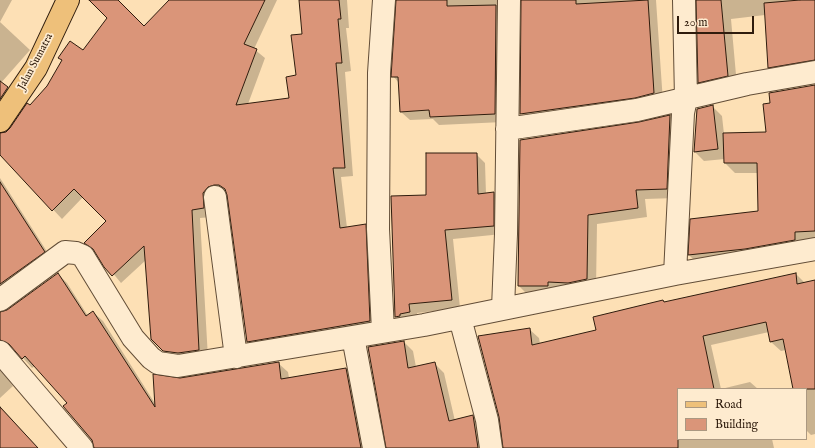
<!DOCTYPE html>
<style>
body{margin:0}
#map{position:relative;width:815px;height:448px;overflow:hidden;background:#fde0b5;font-family:"IM FELL English",serif}
canvas{display:block}
.legend{position:absolute;left:677px;top:388px;width:130px;height:52px;box-sizing:border-box;background:#feebcf;border:1px solid #ab9881;margin:0;padding:5px 7px;list-style:none;font-size:12px;color:#2f1c0d}
.legend li{display:flex;align-items:center;gap:8px;height:20px}
.legend b{width:20px;border:1px solid #ab9881}
.scale{position:absolute;left:677px;top:16px;width:77px;height:18px;box-sizing:border-box;border:2px solid #2f1c0d;border-top:0;padding-left:5px;font-size:12px;line-height:14px;white-space:nowrap;color:#2f1c0d;-webkit-text-stroke:3px #feebcf;paint-order:stroke}
</style>
<div id="map">
<canvas width="815" height="448"></canvas>
<ul class="legend">
<li><b style="height:5px;background:#eec07a"></b>Road</li>
<li><b style="height:11px;background:#da9579"></b>Building</li>
</ul>
<div class="scale">20 m</div>
</div>
<script>
const ctx = document.querySelector('canvas').getContext('2d');
ctx.lineJoin = 'round';
function fill(path, color) {
  ctx.fillStyle = color;
  ctx.fill(path, 'evenodd');
}
function toPath(rows) {
  const path = new Path2D();
  for (const r of rows) {
    path.moveTo(r[0], r[1]);
    for (let i = 2; i < r.length; i += 2) path.lineTo(r[i], r[i + 1]);
  }
  return path;
}
function trace(path, color, width, dash) {
  ctx.strokeStyle = color;
  ctx.lineWidth = width;
  ctx.lineCap = dash ? 'butt' : 'round';
  ctx.setLineDash(dash || []);
  ctx.stroke(path);
}
function write(font, color, halo, rows, align = 'center') {
  ctx.font = font + ' "IM FELL English",serif';
  ctx.lineWidth = 3.5;
  ctx.setLineDash([]);
  ctx.textBaseline = 'middle';
  ctx.strokeStyle = halo;
  ctx.fillStyle = color;
  for (const [text, x, y, turn = 0] of rows) {
    ctx.save();
    ctx.translate(x, y);
    ctx.rotate((+turn || 0) * Math.PI / 180);
    ctx.textAlign = isNaN(turn) ? turn : align;
    if (halo) ctx.strokeText(text, 0, 0);
    ctx.fillText(text, 0, 0);
    ctx.restore();
  }
}
const shadow = toPath([
 [0,0,12,0,0,22,30,50,0,84],
 [99,0,116,0,144,27,171,0,277,0,254,49,265,58,248,104,290,99,297,76,303,35,300,0,347,0,349,28,346,28,351,71,345,72,353,176,341,177,347,228,365,225,374,234,378,330,256,350,248,341,228,194,223,193,212,217,200,218,208,358,172,359,152,339,146,260,121,283,97,254,85,243,108,221,83,197,62,219,0,153,0,150,83,51,108,18],
 [397,0,509,0,503,122,439,125,433,119,410,120,401,112,399,83,393,76],
 [522,0,656,0,663,102,530,123,521,114],
 [698,0,815,0,815,71,779,77,769,67,765,15,731,19,737,86,709,92,699,82],
 [815,86,815,241,699,265,689,255,759,212,758,173,735,173,725,163,725,159,704,161,695,152,712,106,722,116,724,134,767,133,771,104],
 [670,116,679,125,676,198,645,199,647,217,597,224,596,288,528,295,519,286,639,123],
 [476,154,485,163,486,194,494,193,503,202,502,234,453,239,460,308,417,313,419,320,405,326,396,317,427,196],
 [0,178,53,261,0,302],
 [58,274,67,283,88,316,93,312,103,321,156,405,180,379,278,363,288,372,289,378,346,369,355,378,368,448,95,448,95,445,64,407,69,404,35,366,32,368,15,349,5,350,0,345,0,313,8,311],
 [796,274,805,283,815,281,815,434,811,435,806,430,806,389,794,389,786,350,781,351,771,342,769,332,711,345,721,389,678,389,678,439,772,439,774,448,504,448,529,329,539,338,540,344,598,331,664,303],
 [404,342,413,351,416,367,434,363,444,373,455,421,473,416,482,426,486,448,387,448],
 [0,369,13,386,0,398],
 [750,382,758,389,721,389],
 [0,406,38,448,0,448]
]);
const building = toPath([
 [89,0,118,0,144,26,169,0,265,0,244,44,257,49,236,105,289,98,286,77,296,75,291,35,302,34,299,0,339,0,341,19,338,19,342,63,336,63,345,168,333,168,340,228,366,224,370,321,247,342,227,195,225,189,219,185,214,185,208,187,203,193,204,208,192,210,199,350,178,353,163,351,151,339,144,246,112,276,104,267,93,249,84,243,106,221,74,189,52,211,0,155,0,133,6,132,10,128,27,103,30,105,47,86,62,60,58,58,70,41,83,50,107,18,89,0],
 [396,0,447,0,447,6,496,5,495,114,430,117,429,110,400,112,398,77,391,77,396,0],
 [521,0,576,0,576,4,648,0,654,93,635,98,520,114,521,0],
 [696,0,721,0,728,76,698,83,696,0],
 [800,0,815,0,815,60,768,68,764,3,800,0],
 [0,81,8,87,0,99,0,81],
 [815,85,815,231,795,232,795,240,745,249,688,255,690,219,758,211,757,163,724,163,723,133,766,132,763,104,770,103,769,93,815,85],
 [713,105,718,149,694,152,697,109,713,105],
 [670,115,667,189,636,190,638,208,588,215,587,279,568,283,548,282,548,286,518,286,520,140,639,122,670,115],
 [426,153,477,153,478,194,494,192,494,226,445,230,452,300,409,304,410,312,400,314,400,316,395,317,391,196,426,195,426,153],
 [0,182,45,252,0,284,0,182],
 [58,273,86,316,93,311,155,407,153,374,180,378,279,362,281,379,346,368,361,448,94,448,92,440,63,406,67,403,25,356,22,359,9,344,0,340,0,312,7,310,58,273],
 [796,273,797,284,815,280,815,389,793,389,783,339,770,342,766,322,703,336,714,389,678,389,678,448,503,448,499,417,478,336,530,328,532,345,596,330,593,317,663,300,664,302,796,273],
 [404,341,408,368,435,362,449,421,473,415,478,448,386,448,368,347,404,341],
 [0,407,38,448,0,448,0,407]
]);
const minor = toPath([
 [507,129,637,110,747,84,815,72],
 [215,197,236,357],
 [675,274,683,113,686,99,684,0],
 [0,300,65,252,76,253,83,256,86,261,133,338,151,358,158,363,178,366,424,325,675,274,815,249],
 [503,308,506,234,509,0],
 [460,318,487,420,491,448],
 [383,331,378,229,379,73,384,0],
 [353,337,374,448],
 [0,352,82,448]
]);
const major = toPath([
 [0,121,36,68,68,0]
]);
const streetNames = [
 ["Jalan Sumatra",36,62,-62]
];
fill(shadow, '#0003');
fill(building, '#da9579');
trace(building, '#2f1c0d', 1);
trace(minor, '#624d37', 24);
trace(major, '#2f1c0d', 24);
trace(minor, '#feebcf', 22);
trace(major, '#eec07a', 22);
write('11px', '#2f1c0d', '#feebcf', streetNames);
</script>
